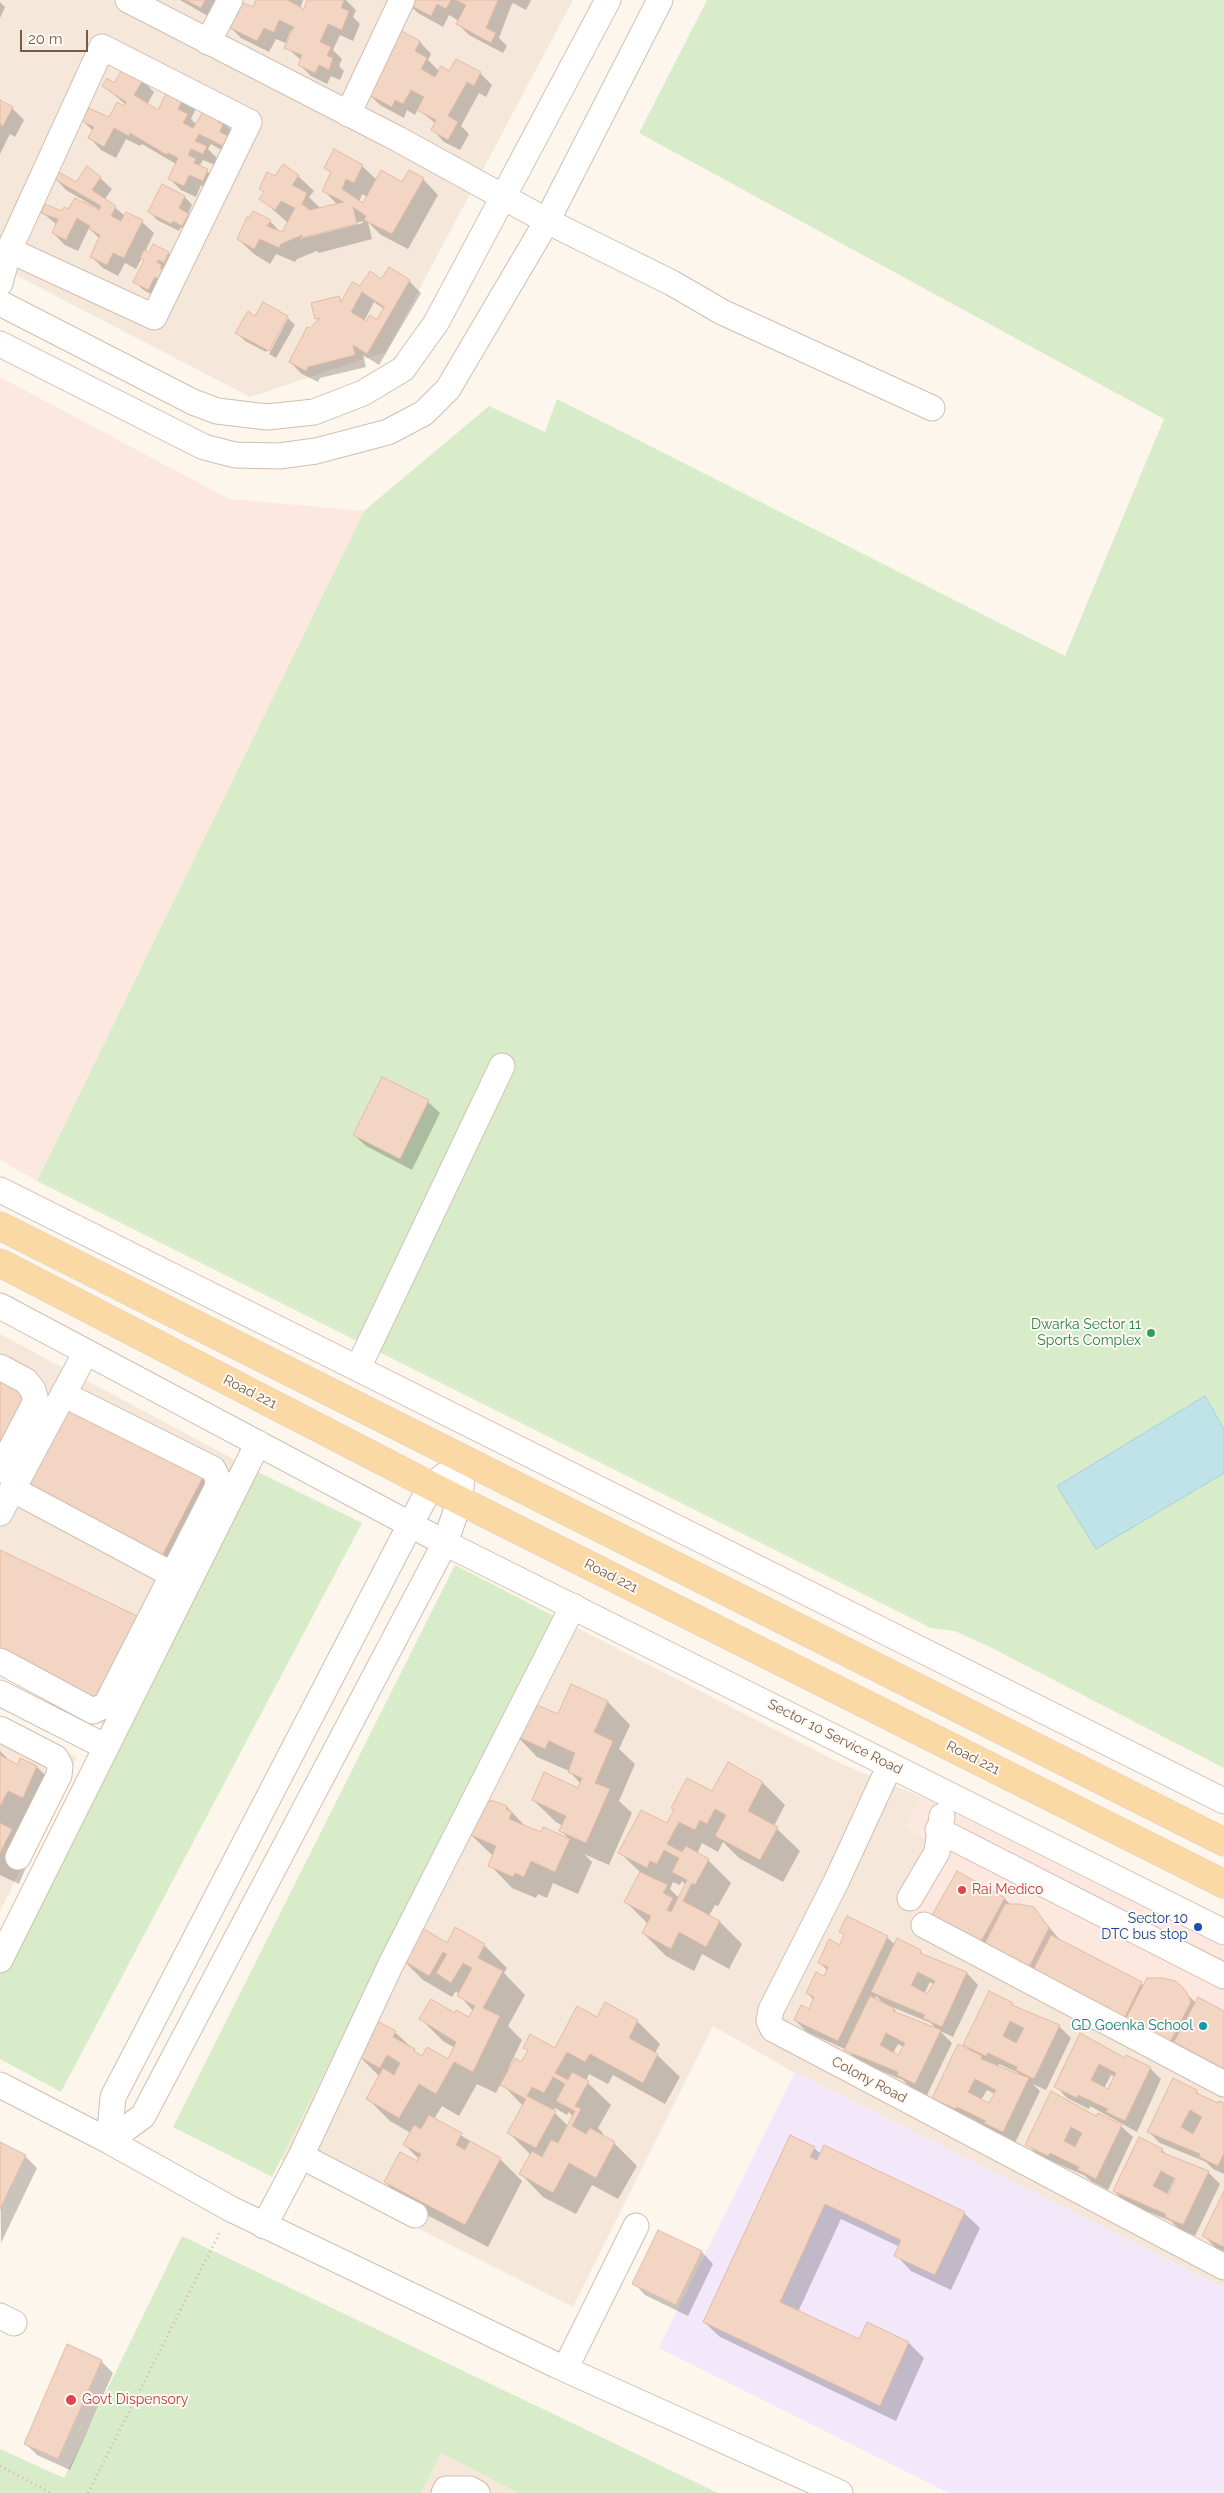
<!DOCTYPE html>
<style>
body{margin:0}
#map{position:relative;width:1224px;height:2493px;overflow:hidden;background:#fdf6ec;font-family:Raleway,sans-serif}
canvas{display:block}
.scale{position:absolute;left:20px;top:30px;width:68px;height:22px;box-sizing:border-box;border:2px solid #7a5c4d;border-top:0;padding-left:6px;font-size:15px;line-height:18px;white-space:nowrap;color:#7a5c4d;-webkit-text-stroke:4px #fffaf3;paint-order:stroke}
</style>
<div id="map">
<canvas width="1224" height="2493"></canvas>
<div class="scale">20 m</div>
</div>
<script>
const ctx = document.querySelector('canvas').getContext('2d');
ctx.lineJoin = 'round';
function fill(path, color) {
  ctx.fillStyle = color;
  ctx.fill(path, 'evenodd');
}
function toPath(rows) {
  const path = new Path2D();
  for (const r of rows) {
    path.moveTo(r[0], r[1]);
    for (let i = 2; i < r.length; i += 2) path.lineTo(r[i], r[i + 1]);
  }
  return path;
}
function trace(path, color, width, dash) {
  ctx.strokeStyle = color;
  ctx.lineWidth = width;
  ctx.lineCap = dash ? 'butt' : 'round';
  ctx.setLineDash(dash || []);
  ctx.stroke(path);
}
function write(font, color, halo, rows, align = 'center') {
  ctx.font = font + ' Raleway,sans-serif';
  ctx.lineWidth = 4;
  ctx.setLineDash([]);
  ctx.textBaseline = 'middle';
  ctx.strokeStyle = halo;
  ctx.fillStyle = color;
  for (const [text, x, y, turn = 0] of rows) {
    ctx.save();
    ctx.translate(x, y);
    ctx.rotate((+turn || 0) * Math.PI / 180);
    ctx.textAlign = isNaN(turn) ? turn : align;
    if (halo) ctx.strokeText(text, 0, 0);
    ctx.fillText(text, 0, 0);
    ctx.restore();
  }
}
const residential = toPath([
 [0,0,573,0,386,352,250,397,0,267],
 [0,1334,252,1469,118,1732,0,1670],
 [554,1616,842,1764,922,1797,906,1827,944,1849,912,1917,1224,2079,1224,2288,795,2073,713,2026,573,2307,281,2159],
 [0,1718,77,1757,0,1911],
 [441,2453,518,2493,421,2493]
]);
const commercial = toPath([
 [0,377,229,499,364,511,37,1181,0,1160],
 [922,1797,1224,1947,1224,2079,911,1917,944,1849,906,1827]
]);
const education = toPath([
 [795,2072,1224,2288,1224,2493,949,2493,659,2348]
]);
const green = toPath([
 [707,0,1224,0,1224,1768,988,1646,955,1631,931,1628,37,1181,364,511,489,406,545,432,557,399,1065,656,1164,419,639,133],
 [252,1469,362,1523,61,2092,0,2059,0,1953],
 [455,1565,554,1616,272,2177,173,2127],
 [182,2236,718,2493,518,2493,441,2453,421,2493,0,2493,0,2449,64,2478]
]);
const water = toPath([
 [1205,1396,1224,1429,1224,1473,1096,1549,1057,1486,1205,1396]
]);
const shadow = toPath([
 [180,0,222,0,213,19],
 [256,0,303,0,300,9,305,11,309,0,346,0,356,10,353,17,360,24,353,41,340,35,333,50,342,59,339,66,344,71,340,80,331,76,327,84,311,76,299,64,301,60,286,47,288,44,276,39,269,52,241,38,230,27,254,8],
 [291,30,293,32,288,43,286,42],
 [407,0,531,0,526,10,513,3,511,6,499,38,507,46,503,53,469,35,458,24,459,21,449,15,443,27,418,13,406,2],
 [0,2,5,7,0,18],
 [395,29,420,42,431,54,428,60,439,71,450,72,456,60,480,73,492,85,486,97,479,93,461,126,469,134,460,150,444,142,433,130,436,124,418,109,415,115,407,110,404,118,380,105,368,93],
 [143,81,154,92,147,105,158,112,169,89,196,108,191,119,197,125,220,118,231,130,230,133,234,137,234,157,211,144,208,149,218,159,215,165,203,160,200,165,219,182,215,192,201,185,196,197,181,190,169,178,176,164,142,144,140,146,126,139,116,158,101,150,90,138,93,131,83,121,110,119,126,105,104,86],
 [0,102,12,108,24,120,15,137,10,134,0,154],
 [362,166,377,180,402,184,423,179,438,195,408,249,381,235,368,222,372,239,319,253,317,251,297,259,295,262,276,254,270,264,254,254,238,239,270,221,282,234,288,223,261,199,265,193,260,189,275,178,298,176,314,191,309,197,321,209,338,205,324,191,332,174,326,168],
 [362,194,368,197,364,205,359,202],
 [363,221,363,223,300,239,304,236],
 [55,178,77,183,100,178,112,189,105,199,125,216,127,213,142,222,154,233,145,252,149,254,153,246,168,253,176,261,156,297,142,289,135,281,145,262,142,258,136,269,125,263,118,276,103,268,91,256,100,239,89,228,78,251,65,245,53,233,57,225,43,213,98,213,100,210,66,190],
 [163,186,185,197,192,205,188,214,195,222,190,232,181,227,179,231,157,220,150,212],
 [389,268,409,281,421,293,379,365,363,355,366,367,320,378,318,382,302,374,290,362,310,330,319,321,316,318,339,297,342,301,360,288,382,280],
 [374,302,384,309,377,322,362,325],
 [263,304,288,318,285,318,266,352,245,341,237,333,256,317],
 [288,318,295,325,276,358,269,354],
 [428,1102,440,1113,412,1170,366,1146,354,1135],
 [204,1474,227,1497,184,1578,24,1485],
 [608,1702,630,1725,619,1749,635,1764,619,1801,632,1813,609,1865,584,1854,592,1862,578,1894,553,1883,547,1898,538,1894,536,1898,512,1888,490,1865,493,1856,468,1832,491,1801,507,1807,527,1828,541,1834,569,1839,561,1831,563,1826,556,1822,533,1800,579,1790,581,1784,569,1771,537,1757,515,1734,559,1715],
 [0,1751,7,1758,6,1760,18,1766,37,1767,59,1789,19,1884,0,1875],
 [763,1783,785,1805,774,1826,800,1851,783,1882,739,1858,723,1842,718,1852,702,1843,697,1854,708,1860,731,1883,718,1906,715,1905,709,1916,720,1922,742,1944,729,1969,702,1954,694,1971,666,1956,643,1933,648,1924,625,1901,641,1873,620,1853,667,1825,713,1793],
 [682,1881,686,1885,679,1898,670,1889,673,1882,680,1885],
 [958,1872,1005,1899,1011,1905,1033,1908,1061,1941,1145,1986,1175,1982,1196,2003,1224,2012,1224,2073,945,1927],
 [841,1931,887,1937,895,1945,920,1951,926,1957,967,1973,978,1985,953,2037,940,2031,952,2043,927,2095,910,2087,903,2080,858,2061,847,2050,807,2032,795,2020,809,2010,814,2000,807,1993,824,1978,828,1971,820,1963,840,1946,845,1936],
 [930,1982,934,1985,928,1996,924,1994],
 [876,1996,884,2004,875,2000],
 [892,2007,931,2023,937,2030,899,2015],
 [898,2044,904,2047,899,2057,893,2053],
 [447,1945,484,1945,507,1968,504,1973,525,1995,508,2026,522,2040,508,2069,510,2070,522,2064,528,2051,525,2048,555,2049,598,2019,606,2004,637,2021,660,2044,655,2053,680,2077,665,2104,613,2075,608,2084,589,2074,586,2081,611,2105,598,2128,603,2133,601,2136,614,2143,637,2166,618,2199,592,2185,576,2214,543,2197,521,2174,531,2155,509,2133,523,2106,501,2083,496,2093,477,2084,459,2116,442,2106,434,2119,500,2159,522,2181,488,2247,408,2205,385,2182,417,2163,419,2159,405,2145,411,2133,390,2121,367,2098,379,2076,356,2053,395,2032,421,2057,449,2060,455,2048,443,2041,421,2019,455,2014,470,2018,473,2011,456,1991,452,1997,423,1980,400,1957],
 [555,2108,567,2115,569,2112,573,2117,568,2126,553,2111],
 [1012,2004,1018,2009,1059,2026,1071,2038,1046,2090,1033,2084,1040,2091,1015,2143,969,2117,967,2120,945,2110,934,2098,972,2052,965,2045],
 [999,2064,1019,2073,1018,2075,998,2067],
 [987,2090,995,2094,990,2104,981,2100],
 [1081,2034,1126,2060,1150,2068,1161,2079,1137,2132,1090,2106,1089,2109,1067,2098,1056,2086],
 [1111,2075,1116,2077,1109,2091,1104,2088],
 [1196,2091,1202,2097,1224,2105,1224,2174,1213,2169,1206,2162,1160,2143,1149,2132],
 [1052,2092,1097,2118,1121,2126,1133,2137,1108,2190,1091,2181,1084,2175,1039,2156,1027,2144],
 [0,2143,25,2156,37,2168,1,2243],
 [814,2148,821,2154,964,2213,980,2228,951,2290,911,2271,896,2255,900,2247,841,2219,798,2312,860,2341,868,2324,909,2343,924,2358,896,2421,720,2337,704,2322],
 [1162,2150,1168,2156,1208,2172,1220,2184,1195,2236,1178,2228,1171,2221,1126,2203,1114,2191],
 [1175,2178,1177,2179,1169,2196,1167,2194],
 [1224,2194,1224,2251,1216,2248,1204,2236],
 [659,2232,702,2252,713,2264,688,2316,645,2295,634,2283],
 [101,2361,113,2373,70,2470,37,2455,25,2443]
]);
const building = toPath([
 [185,0,205,0,201,8,185,0],
 [237,0,253,7,256,0,287,0,304,9,307,0,344,0,341,8,349,11,342,30,328,24,320,42,331,47,327,56,333,58,329,70,319,65,315,73,298,65,302,55,284,48,294,27,279,20,274,32,264,28,257,41,228,27,237,0],
 [405,0,451,0,446,9,437,4,431,16,404,2,405,0],
 [456,0,498,0,486,28,496,33,491,43,456,24,466,5,456,0],
 [394,27,420,41,415,51,427,58,421,69,435,77,441,66,449,71,456,59,481,72,474,86,467,82,448,116,458,122,448,140,431,130,436,120,417,110,424,97,411,90,403,104,395,100,392,107,367,94,394,27],
 [123,68,143,80,134,95,158,110,169,88,185,95,178,109,188,114,183,123,193,128,204,110,220,117,218,122,223,124,220,132,228,136,223,146,199,134,195,141,207,146,203,154,191,149,188,155,196,159,194,163,208,169,203,181,189,175,184,186,168,179,178,158,168,153,167,155,130,133,129,136,114,128,104,147,88,138,94,127,82,121,88,108,109,117,117,102,124,106,126,102,102,86,107,78,114,83,123,68],
 [0,100,13,107,3,126,0,124,0,100],
 [334,149,363,165,354,183,346,179,342,189,363,203,381,170,402,182,409,170,424,178,392,234,364,220,366,216,353,207,357,224,302,238,302,235,281,244,279,248,260,239,254,249,237,239,247,217,249,218,253,211,271,220,267,226,282,232,295,208,281,201,275,210,259,199,264,192,259,189,267,172,275,176,283,164,299,175,292,185,307,193,302,204,310,210,344,202,322,191,331,172,324,168,334,149],
 [87,166,101,177,92,190,116,206,111,216,121,221,126,212,143,220,124,258,113,253,107,265,90,257,100,235,89,229,90,226,77,218,66,240,52,233,58,219,41,213,45,204,62,211,64,207,68,209,75,198,99,210,101,206,53,178,57,171,76,182,87,166],
 [162,184,185,196,179,208,189,214,182,226,173,221,171,224,148,212,162,184],
 [153,244,169,252,164,263,158,260,157,262,162,265,160,268,172,274,166,283,155,277,148,290,133,282,144,260,140,258,144,250,149,252,153,244],
 [389,267,410,280,367,354,353,345,355,355,308,367,306,371,289,362,307,327,310,328,320,318,315,319,311,303,339,296,341,302,352,282,360,286,370,271,381,279,389,267],
 [362,292,384,307,377,320,370,315,366,321,351,312,362,292],
 [263,302,288,316,269,351,235,333,248,311,255,316,263,302],
 [382,1077,429,1100,400,1159,353,1135,382,1077],
 [0,1381,30,1397,5,1444,0,1441,0,1381],
 [65,1403,205,1473,162,1556,22,1485,65,1403],
 [0,1550,137,1616,97,1701,0,1654,0,1550],
 [571,1684,608,1701,594,1732,613,1741,595,1783,610,1789,586,1843,559,1831,566,1816,532,1800,544,1772,578,1788,582,1778,568,1772,575,1753,549,1741,545,1749,513,1735,528,1701,558,1714,571,1684],
 [0,1755,18,1765,20,1758,37,1766,23,1798,8,1791,0,1806,0,1755],
 [728,1762,763,1782,748,1811,778,1827,760,1860,715,1836,726,1815,715,1809,707,1824,700,1820,695,1830,679,1822,667,1844,682,1852,686,1846,709,1859,695,1885,692,1883,683,1901,720,1921,706,1947,679,1932,671,1949,642,1933,651,1916,624,1902,640,1872,668,1885,663,1893,673,1898,667,1910,671,1912,687,1880,672,1872,679,1858,664,1850,657,1864,650,1861,647,1868,618,1853,641,1810,667,1823,674,1809,671,1808,687,1778,712,1791,728,1762],
 [480,1798,490,1802,491,1800,507,1806,506,1809,512,1812,509,1819,541,1832,543,1827,570,1839,555,1872,531,1861,524,1877,515,1873,513,1877,488,1866,496,1846,466,1833,480,1798],
 [0,1823,12,1829,0,1853,0,1823],
 [957,1871,1005,1898,980,1943,932,1915,957,1871],
 [1005,1904,1019,1904,1034,1907,1049,1928,1027,1971,983,1947,1005,1904],
 [847,1916,888,1936,838,2041,794,2020,801,2005,809,2009,814,1997,806,1993,816,1972,824,1976,828,1967,818,1963,829,1939,840,1945,844,1934,839,1932,847,1916],
 [418,1925,447,1943,455,1927,485,1944,478,1958,503,1971,483,2008,500,2016,473,2072,454,2062,436,2094,419,2084,399,2118,366,2099,383,2068,394,2075,400,2063,387,2055,380,2068,354,2054,373,2019,396,2031,393,2037,415,2049,414,2051,422,2056,427,2047,448,2059,456,2042,419,2019,431,1999,455,2013,456,2010,469,2017,475,2006,457,1996,472,1968,463,1963,451,1983,436,1973,447,1954,443,1952,429,1976,399,1958,418,1925],
 [1051,1935,1142,1982,1123,2021,1031,1974,1051,1935],
 [897,1938,921,1950,920,1953,967,1972,942,2027,923,2018,925,2015,871,1992,897,1938],
 [918,1972,935,1981,927,1994,911,1985,918,1972],
 [1147,1978,1162,1978,1176,1981,1186,1991,1191,2002,1169,2044,1125,2020,1147,1978],
 [989,1991,1013,2003,1012,2005,1060,2025,1034,2079,1016,2070,1017,2067,988,2053,986,2056,963,2045,989,1991],
 [1010,2021,1024,2028,1016,2043,1003,2036,1010,2021],
 [870,1996,894,2008,893,2011,941,2030,915,2084,897,2075,898,2072,844,2050,870,1996],
 [886,2033,905,2043,898,2055,880,2045,886,2033],
 [1198,1997,1224,2011,1224,2069,1174,2042,1198,1997],
 [605,2002,638,2020,629,2038,658,2054,643,2083,590,2054,585,2062,567,2052,555,2073,568,2080,572,2072,589,2081,575,2106,581,2109,572,2126,586,2134,590,2128,615,2142,596,2178,569,2163,553,2193,519,2174,532,2151,542,2157,551,2140,558,2143,575,2111,556,2101,565,2084,553,2077,544,2093,532,2087,527,2096,556,2111,536,2148,507,2133,526,2099,500,2085,515,2058,521,2062,528,2050,523,2048,530,2034,555,2048,577,2006,597,2017,605,2002],
 [1080,2033,1125,2058,1126,2055,1151,2067,1125,2121,1106,2112,1108,2109,1078,2095,1077,2098,1054,2087,1080,2033],
 [1099,2064,1116,2073,1108,2089,1091,2080,1099,2064],
 [958,2044,982,2056,981,2059,1029,2078,1003,2132,984,2123,986,2121,957,2107,955,2109,932,2098,958,2044],
 [975,2079,996,2090,989,2103,968,2092,975,2079],
 [1173,2078,1197,2090,1196,2093,1218,2103,1219,2101,1224,2103,1224,2153,1218,2166,1199,2157,1200,2154,1147,2132,1173,2078],
 [1190,2110,1202,2117,1193,2134,1181,2127,1190,2110],
 [1051,2091,1096,2116,1098,2113,1122,2125,1096,2179,1078,2170,1079,2167,1050,2153,1048,2156,1025,2145,1051,2091],
 [1071,2127,1082,2133,1075,2147,1064,2141,1071,2127],
 [429,2115,462,2133,456,2145,465,2150,470,2141,501,2158,465,2225,384,2182,400,2152,417,2161,421,2154,403,2145,414,2125,421,2129,429,2115],
 [790,2135,815,2147,810,2157,817,2160,824,2145,965,2212,935,2275,894,2256,901,2240,825,2204,780,2302,859,2339,867,2322,909,2342,880,2406,703,2322,790,2135],
 [1139,2137,1163,2149,1161,2152,1209,2171,1183,2225,1165,2217,1166,2214,1113,2191,1139,2137],
 [1161,2171,1176,2179,1168,2194,1153,2186,1161,2171],
 [0,2142,26,2155,0,2209,0,2142],
 [1224,2191,1224,2247,1202,2236,1224,2191],
 [658,2230,702,2251,676,2305,632,2284,658,2230],
 [67,2344,102,2360,58,2459,24,2444,67,2344]
]);
const path = toPath([
 [0,2466,51,2493],
 [88,2493,221,2230]
]);
const minor = toPath([
 [128,0,398,139,547,221,672,283,722,312,932,408],
 [208,42,230,0],
 [348,114,402,0],
 [0,283,9,250,102,47,249,122,154,317,9,250],
 [0,303,193,402,217,411,267,417,314,412,363,393,403,369,436,323,608,0],
 [0,344,204,447,235,455,279,456,316,451,388,432,424,413,448,389,547,221,660,0],
 [0,1190,1224,1801],
 [0,1306,445,1543,1224,1932],
 [0,1367,26,1381,33,1390,36,1401,0,1470],
 [358,1368,502,1066],
 [12,1489,173,1575],
 [0,1513,86,1352],
 [0,1661,93,1711,106,1705,217,1488,218,1479,213,1469,63,1394],
 [0,1693,106,1747],
 [0,1729,56,1758,60,1766,59,1775,18,1857],
 [890,1765,836,1882,771,2010,769,2021,773,2029,1224,2267],
 [938,1830,1224,1976],
 [910,1898,937,1852,942,1816],
 [924,1925,1224,2084],
 [0,1960,258,1443],
 [0,2085,109,2141,231,2209,556,2365,840,2493],
 [109,2141,143,2116,445,1543,460,1500,463,1460],
 [109,2141,113,2097,410,1525,431,1486,446,1474],
 [301,2156,390,1966,573,1606],
 [264,2226,301,2156,415,2215],
 [0,2316,14,2323],
 [565,2369,636,2226],
 [444,2493,446,2489,470,2489,477,2493]
]);
const major = toPath([
 [0,1226,1224,1842],
 [0,1263,431,1486,1224,1884]
]);
const markers = [
 [1151,1333,5,"#2e9e5b"],
 [962,1890,5,"#e0444e"],
 [1198,1927,5,"#1a4fb4"],
 [1203,2026,5,"#0f9aa8"],
 [71,2400,6,"#e0444e"]
];
const leisureNames = [
 ["Dwarka Sector 11",1141,1325],
 ["Sports Complex",1141,1341]
];
const streetNames = [
 ["Road 221",250,1392,27],
 ["Road 221",611,1576,27],
 ["Sector 10 Service Road",835,1737,27],
 ["Road 221",973,1758,27],
 ["Colony Road",869,2080,28]
];
const healthNames = [
 ["Rai Medico",972,1890],
 ["Govt Dispensory",82,2400]
];
const transitNames = [
 ["Sector 10",1188,1919],
 ["DTC bus stop",1188,1935]
];
const cultureNames = [
 ["GD Goenka School",1193,2026]
];
fill(residential, '#f5e8da');
fill(commercial, '#fde8e0');
fill(education, '#f3e8fa');
fill(green, '#d8ecc9');
fill(water, '#bfe3e8');
trace(water, '#a5d3da', 1);
fill(shadow, '#0003');
fill(building, '#f3d5c3');
trace(building, '#e6bba3', 1);
trace(minor, '#d1beb0', 27);
trace(major, '#dad1cd', 29);
trace(path, '#d9b8a5', 3, [1, 4]);
trace(minor, '#fff', 25);
trace(major, '#fbd9a5', 28);
for (const [x, y, r, color] of markers) {
  const dot = new Path2D();
  dot.arc(x, y, r, 0, 2 * Math.PI);
  ctx.fillStyle = color;
  ctx.fill(dot);
  trace(dot, '#fffaf3', 2);
}
write('14px', '#27864d', '#fffaf3', leisureNames, 'right');
write('14px', '#7a5c4d', '#fffaf3', streetNames);
write('14px', '#be3a42', '#fffaf3', healthNames, 'left');
write('14px', '#164399', '#fffaf3', transitNames, 'right');
write('14px', '#0d838f', '#fffaf3', cultureNames, 'right');
</script>
